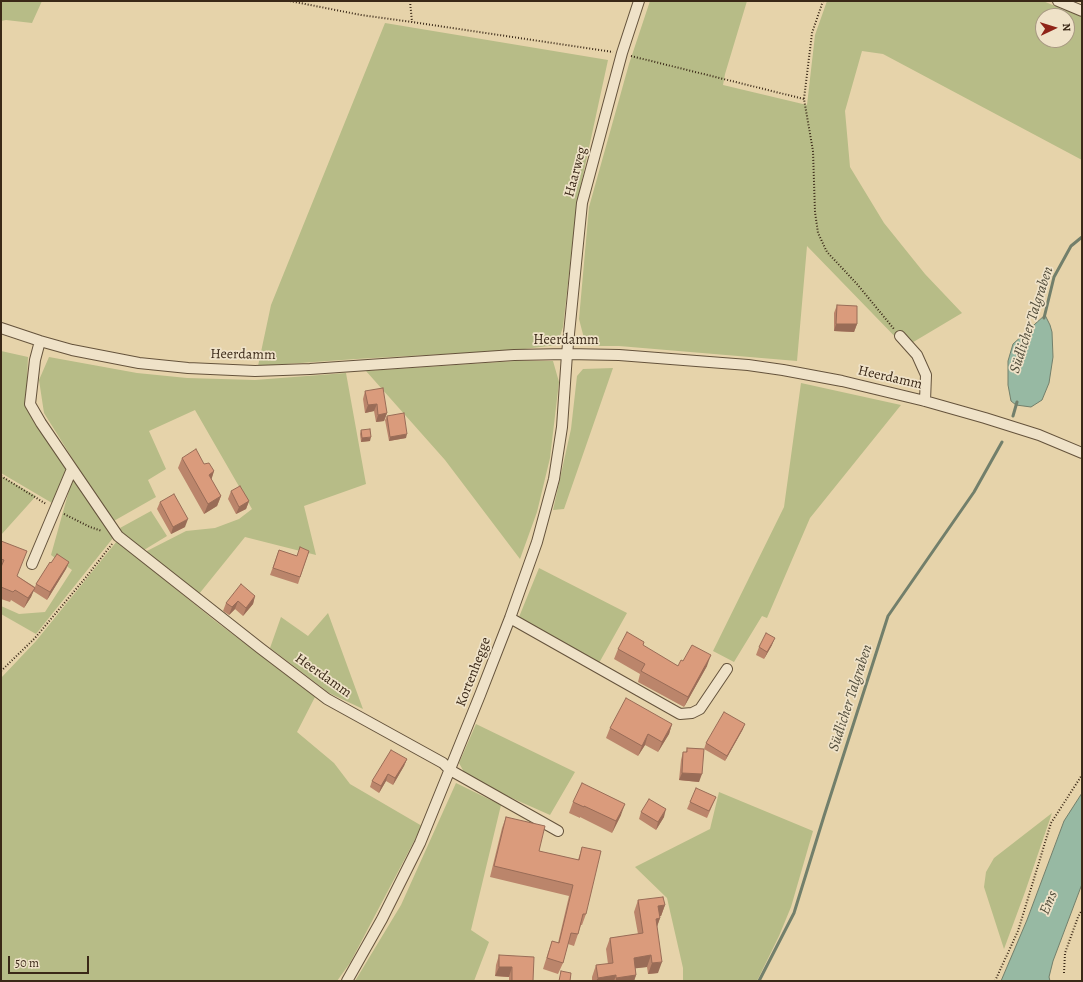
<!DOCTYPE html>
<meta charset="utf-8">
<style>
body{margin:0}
#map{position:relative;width:1083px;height:982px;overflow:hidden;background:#e6d3aa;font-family:Alegreya,serif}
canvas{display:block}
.frame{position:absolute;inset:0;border:2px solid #3a2817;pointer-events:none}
.north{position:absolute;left:1035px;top:8px;width:40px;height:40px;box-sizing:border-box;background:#efe2c8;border:1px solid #a79881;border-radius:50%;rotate:86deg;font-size:11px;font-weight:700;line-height:16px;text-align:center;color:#3a2817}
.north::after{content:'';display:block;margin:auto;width:14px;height:18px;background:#8f2418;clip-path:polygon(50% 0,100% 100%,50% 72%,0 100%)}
.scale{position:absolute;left:8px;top:956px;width:81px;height:18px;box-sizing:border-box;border:2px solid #3a2817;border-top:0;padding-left:5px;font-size:12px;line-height:14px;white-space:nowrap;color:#3a2817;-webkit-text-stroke:3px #efe2c8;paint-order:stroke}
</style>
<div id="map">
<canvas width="1083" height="982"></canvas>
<div class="frame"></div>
<div class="north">N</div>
<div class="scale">50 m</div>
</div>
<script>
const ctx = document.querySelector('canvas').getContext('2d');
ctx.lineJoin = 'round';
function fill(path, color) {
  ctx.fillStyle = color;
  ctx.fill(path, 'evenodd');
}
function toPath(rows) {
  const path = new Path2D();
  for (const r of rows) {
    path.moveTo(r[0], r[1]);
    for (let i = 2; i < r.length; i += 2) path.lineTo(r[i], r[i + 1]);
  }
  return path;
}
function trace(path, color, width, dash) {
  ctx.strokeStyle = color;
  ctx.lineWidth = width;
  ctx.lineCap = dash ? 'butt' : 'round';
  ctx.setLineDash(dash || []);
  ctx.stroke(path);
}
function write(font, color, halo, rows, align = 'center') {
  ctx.font = font + ' Alegreya,serif';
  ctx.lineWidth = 3.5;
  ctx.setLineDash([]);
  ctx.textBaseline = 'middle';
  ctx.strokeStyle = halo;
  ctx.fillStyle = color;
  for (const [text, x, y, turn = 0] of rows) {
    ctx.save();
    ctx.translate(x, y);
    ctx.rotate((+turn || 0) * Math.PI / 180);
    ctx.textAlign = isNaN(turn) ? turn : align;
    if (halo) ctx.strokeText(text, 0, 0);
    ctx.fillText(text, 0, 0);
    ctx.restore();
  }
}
const green = toPath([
 [1,1,42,1,32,23,6,20,1,21],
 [650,1,747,1,725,74,723,85,807,105,815,35,827,1,1043,1,1082,17,1082,160,883,54,862,51,845,111,850,167,884,223,925,274,962,313,915,341,905,347,807,246,797,361,619,346,586,346,579,319,589,207,629,64],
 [1043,16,1067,16,1067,40,1043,40],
 [385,23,608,60,577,203,563,327,557,345,516,350,356,359,258,366,271,305],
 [1,351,28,357,26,406,68,469,52,503,1,473],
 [49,357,137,373,187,378,255,380,346,373,366,484,304,506,316,555,245,537,199,594,143,553,186,531,215,528,239,519,252,509,195,410,149,431,166,469,148,480,156,497,112,522,44,413,39,380],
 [516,361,553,361,559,382,550,458,537,512,520,559,445,460,366,371],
 [613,368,564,509,553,510,571,429,577,376,583,369],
 [801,383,901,405,810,518,767,618,762,616,734,662,713,651,784,507],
 [1,476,36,496,1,535],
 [73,476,113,538,36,634,1,614,1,606,19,614,45,612,72,570,51,555],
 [151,511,167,536,144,550,122,532,120,528],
 [117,541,214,620,315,697,297,732,334,763,350,784,422,826,350,963,337,981,1,981,1,678,36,641],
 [539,568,627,613,599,663,519,617],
 [328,613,363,709,329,693,270,648,281,617,308,636],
 [476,724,575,772,550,815,505,795,465,774,459,763],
 [456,783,501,805,471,930,489,942,474,981,355,981,401,905],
 [719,792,813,831,791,907,779,936,757,981,683,981,683,968,667,898,635,867,710,829],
 [1052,813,1025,892,1004,949,984,887,986,872,994,858]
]);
const water = toPath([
 [1045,315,1050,325,1052,332,1053,357,1049,383,1042,400,1031,407,1016,405,1011,401,1008,385,1008,361,1013,344,1045,315],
 [1082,793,1082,884,1053,961,1049,977,1050,981,1001,981,1027,920,1064,821,1082,793]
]);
const stream = toPath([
 [1044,318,1054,277,1071,246,1082,237],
 [1013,416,1017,402],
 [759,981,794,913,824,816,888,616,974,492,1002,442]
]);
const path = toPath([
 [290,1,361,15,412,22,613,52],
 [410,1,412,22],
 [823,1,812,33,804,99,813,151,815,212,818,233,827,252,857,284,894,329],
 [631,56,804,99],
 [1,476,46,504],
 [64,514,90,527,102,531],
 [1,671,35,638,87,576,112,544],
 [1064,973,1065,953,1078,917,1082,910],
 [995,981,1018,931,1051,823,1082,775]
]);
const minor = toPath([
 [1058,1,1082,11],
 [1,328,40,341,72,350,139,363,188,368,255,371,310,369,514,355,567,354,619,355,748,365,783,370,842,381,925,401,985,418,1039,435,1082,453],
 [900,336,917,355,926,375,925,401],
 [40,341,35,360,30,404,41,423,118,536,260,648,327,699,443,763,450,770,558,831],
 [32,564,72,469],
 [510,618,680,714,692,713,700,709,727,669],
 [347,981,382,919,420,843,480,695,510,618,537,542,554,479,562,427,567,354,582,203,622,53,639,1]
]);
const wall = toPath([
 [837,305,857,324,854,332,834,331,834,313],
 [365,391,387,413,384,421,376,422,374,411,365,413,363,399],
 [387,416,406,438,389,441,385,420],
 [361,430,370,441,361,442,360,434],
 [182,458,204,464,214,471,211,479,221,496,217,506,204,514,178,468],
 [231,491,249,501,246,509,236,514,228,499],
 [160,502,185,527,171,534,157,509],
 [1,541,17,576,35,587,36,584,51,563,69,562,66,569,47,600,33,591,31,597,24,608,11,600,10,602,1,599],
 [279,550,297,556,309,551,298,584,270,575],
 [255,596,253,604,243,616,235,609,229,615,223,611,226,603],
 [772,645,764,659,756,655,759,647],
 [643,646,678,666,683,661,707,666,684,707,638,682,640,674,614,659,618,649],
 [672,724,669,734,658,752,645,745,638,756,606,738,610,728],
 [743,729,725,761,704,749,699,782,679,780,681,760,683,752,686,752,687,748,704,749,706,743],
 [407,759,404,766,393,785,386,781,379,793,370,787,372,781],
 [716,797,707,818,687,809,690,802],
 [573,802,621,815,612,833,580,817,580,818,569,813],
 [641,812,664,817,656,830,639,819],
 [506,817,539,851,578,860,582,847,586,914,582,925,581,925,574,946,568,944,563,963,558,974,543,969,548,953,552,941,558,943,569,896,490,877,502,828],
 [638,900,665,905,661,916,660,916,660,918,657,927,658,973,648,974,647,967,635,968,636,975,634,981,592,981,592,977,596,965,608,964,606,949,610,938,638,934,634,912],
 [499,955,533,981,509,981,509,977,495,976,496,965]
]);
const shadedWall = toPath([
 [836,324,857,324,854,332,834,331],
 [377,404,374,411,365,413,368,405],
 [387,413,384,421,376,422,378,415],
 [407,434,406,438,389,441,390,437],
 [371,437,370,441,361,442,362,438],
 [214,471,211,481,209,475],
 [221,496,217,506,204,514,208,504],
 [249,501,246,509,236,514,239,507],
 [188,519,185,527,171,534,173,527],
 [69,562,66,569,47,600,50,592],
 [35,588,31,597,24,608,28,598],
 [255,596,253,604,243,616,246,608],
 [238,601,235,609,229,615,232,607],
 [775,638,772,645,764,659,767,652],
 [711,655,707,666,684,707,688,697],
 [672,724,669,734,658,752,662,742],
 [745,724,743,729,725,761,727,756],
 [648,734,645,745,638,756,642,746],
 [407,759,404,766,393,785,395,778],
 [682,773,702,774,699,782,679,780],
 [388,774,386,781,379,793,381,786],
 [625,804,621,815,612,833,616,821],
 [666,809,664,817,656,830,658,822],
 [665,905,661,916,654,917,658,906],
 [660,918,656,929,656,919],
 [651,955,647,967,630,969,634,958],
 [662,962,658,973,648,974,652,963],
 [499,967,512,967,509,977,495,976],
 [616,975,614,981,596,981,598,978],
 [636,975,634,981,616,981,616,978]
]);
const building = toPath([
 [837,305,857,306,857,324,836,324,837,305],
 [383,388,387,413,378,415,377,404,368,405,365,391,383,388],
 [404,413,407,434,390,437,387,416,404,413],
 [370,429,371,437,362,438,361,430,370,429],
 [196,449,204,464,209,463,214,471,209,475,221,496,208,504,182,458,196,449],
 [240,486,249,501,239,507,231,491,240,486],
 [174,494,188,519,173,527,160,502,174,494],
 [1,541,27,551,17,576,35,588,28,598,15,590,13,592,1,587,1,567,4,560,1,559,1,541],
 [300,547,309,551,300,577,273,568,279,550,297,556,300,547],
 [57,554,69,562,50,592,36,584,50,562,51,563,57,554],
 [241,584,255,596,246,608,238,601,232,607,226,603,241,584],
 [627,632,644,642,643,645,678,666,681,660,683,661,692,645,711,655,688,697,641,671,645,664,618,649,627,632],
 [766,633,775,638,767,652,759,647,766,633],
 [626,698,672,724,662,742,648,734,642,746,610,728,626,698],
 [724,712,745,724,727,756,706,743,724,712],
 [687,748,704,749,702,774,682,773,683,752,687,752,687,748],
 [391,750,407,759,395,778,388,774,381,786,372,781,391,750],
 [582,783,625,804,616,821,584,806,584,807,573,802,582,783],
 [696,788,716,797,709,811,690,802,696,788],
 [649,799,666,809,658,822,641,812,649,799],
 [506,817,545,826,539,851,579,860,582,847,601,851,586,914,583,914,578,934,571,933,563,963,547,958,552,941,559,943,573,885,494,866,506,817],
 [663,897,665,905,658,906,660,918,656,919,662,962,652,963,651,955,634,958,636,975,616,978,616,975,598,978,596,965,613,963,610,938,643,933,638,900,663,897],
 [499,955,534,957,533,981,512,981,512,967,499,967,499,955],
 [561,971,571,973,570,981,559,981,561,971]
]);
const streetNames = [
 ["Haarweg",576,172,-75],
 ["Heerdamm",566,341],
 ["Heerdamm",243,355,1],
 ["Heerdamm",890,378,13],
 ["Kortenhegge",474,672,-69],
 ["Heerdamm",323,676,35]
];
const waterNames = [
 ["Südlicher Talgraben",1032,320,-72],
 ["Südlicher Talgraben",851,698,-72],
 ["Ems",1049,903,-67]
];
fill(green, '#b7bc87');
fill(water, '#97b9a3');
trace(water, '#727f6b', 1);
trace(stream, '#727f6b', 3);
trace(minor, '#65533c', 12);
trace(path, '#3a2817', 2, [1, 2]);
trace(minor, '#efe2c8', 10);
fill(wall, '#bb856b');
fill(shadedWall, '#996c57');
fill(building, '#da9b7c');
trace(building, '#996c57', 1);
write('14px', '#3a2817', '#efe2c8', streetNames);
write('italic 15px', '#514c3a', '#efe2c8', waterNames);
</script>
